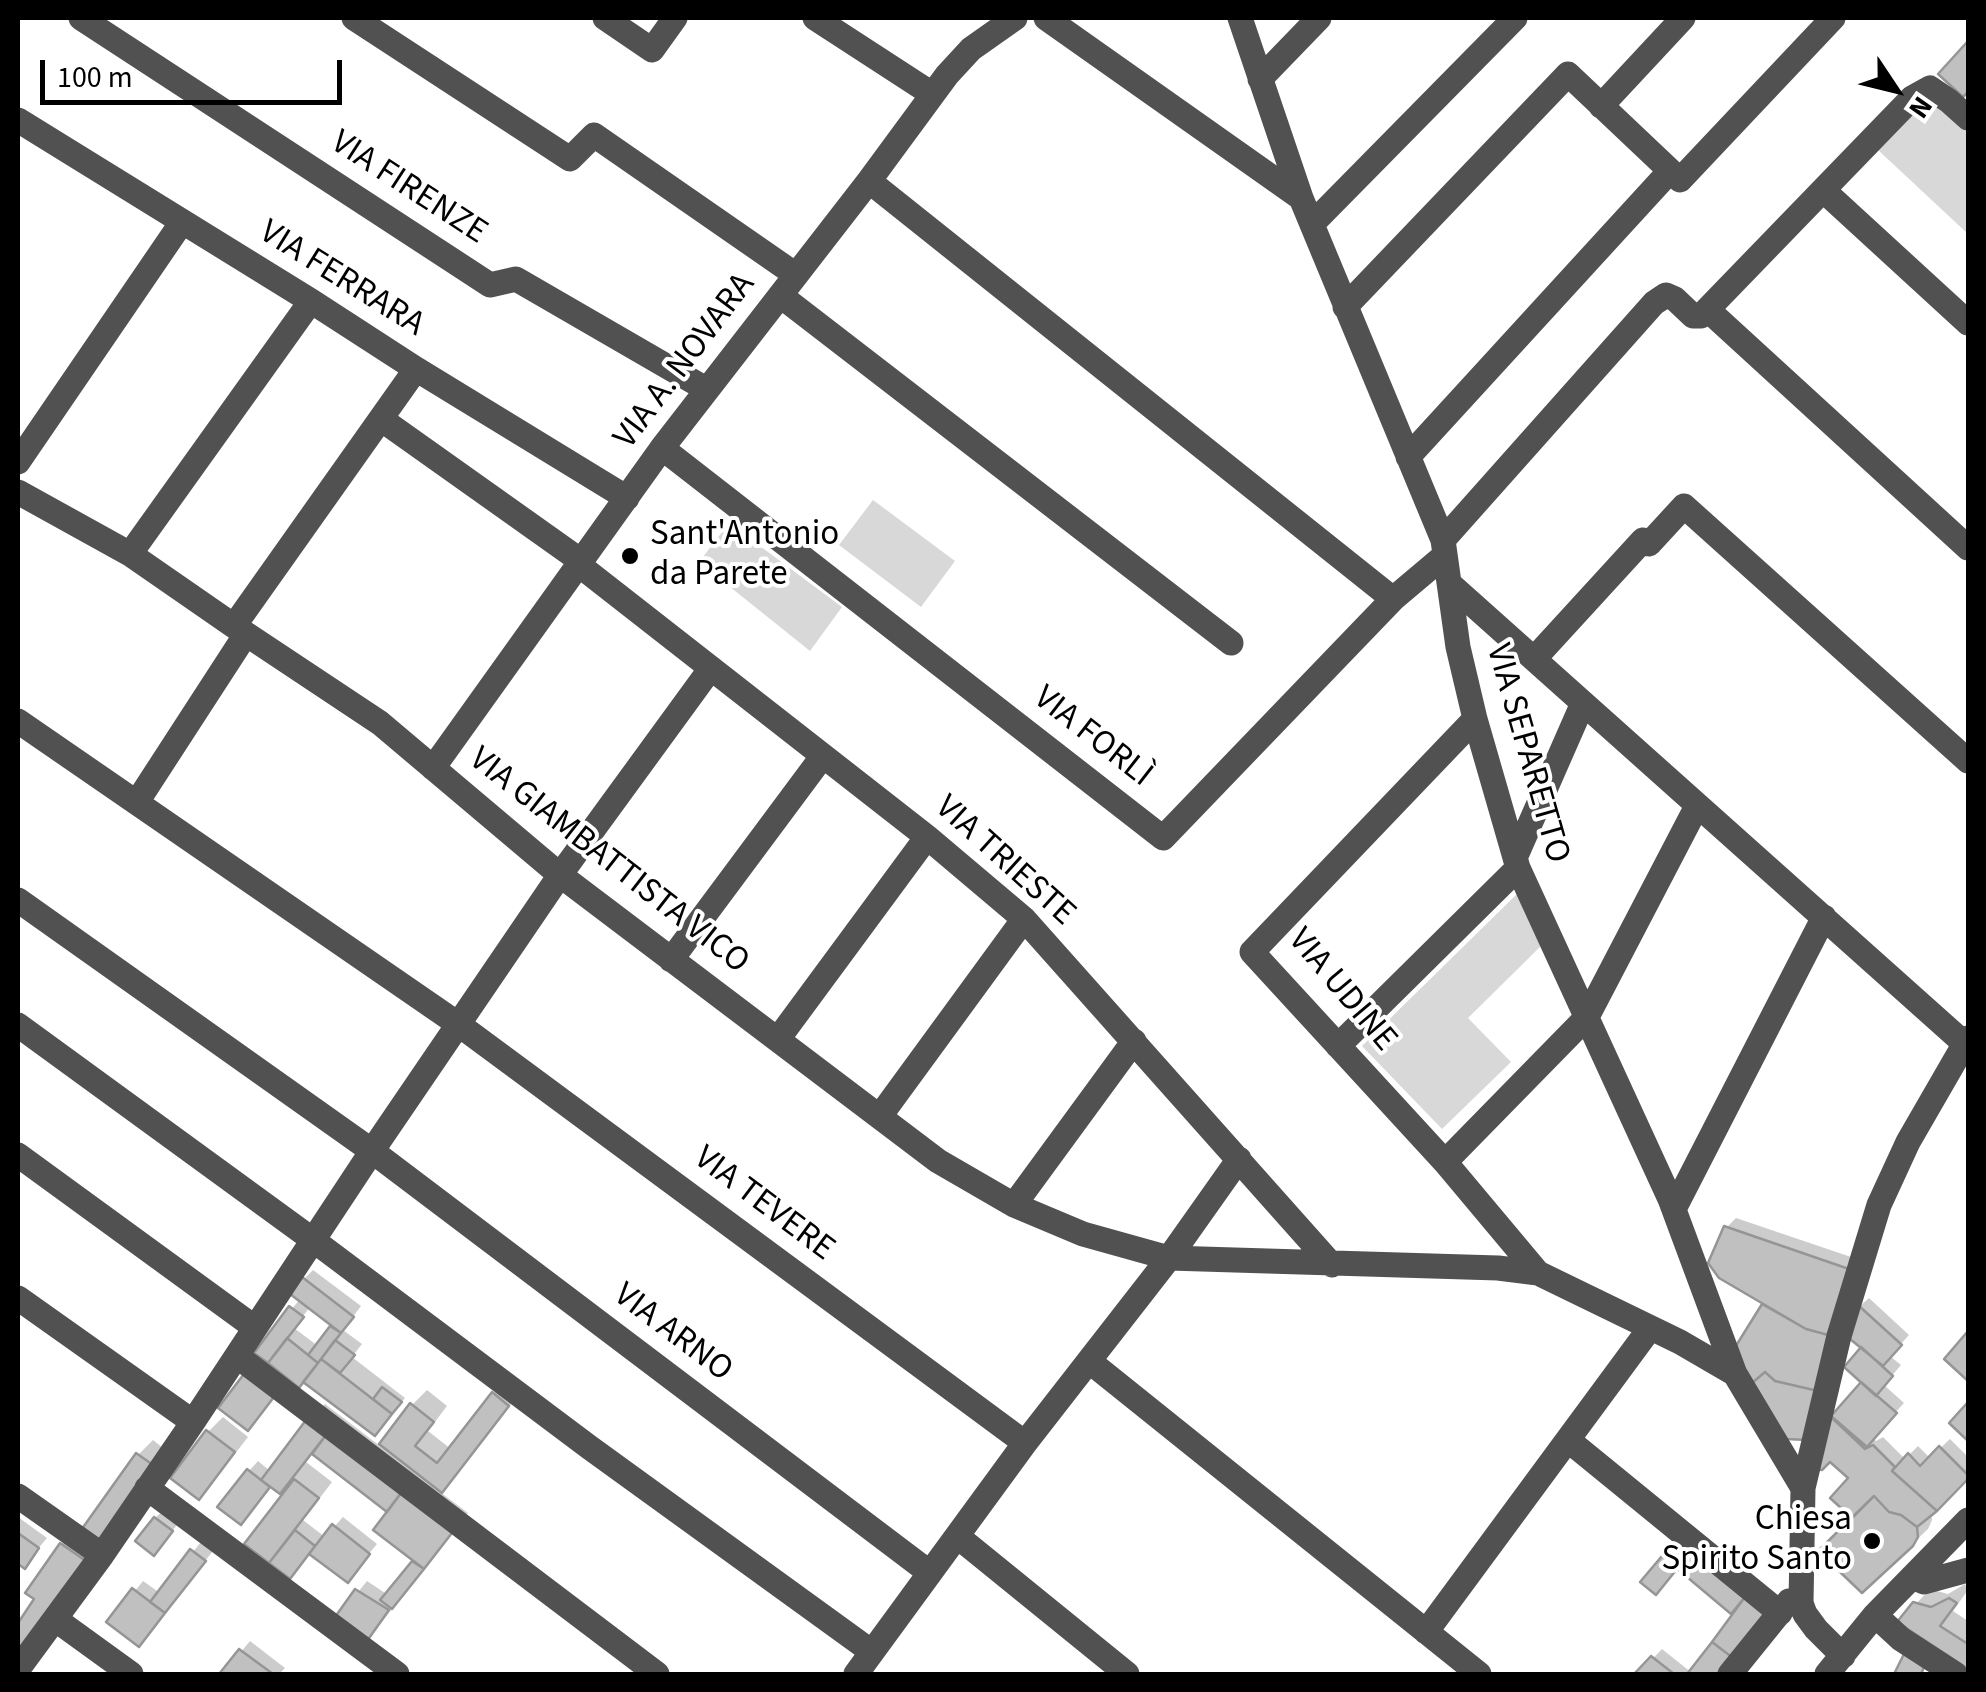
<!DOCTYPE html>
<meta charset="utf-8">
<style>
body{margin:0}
#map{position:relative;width:1986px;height:1692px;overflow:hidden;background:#fff;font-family:"Source Sans 3",sans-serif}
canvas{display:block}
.frame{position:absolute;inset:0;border:20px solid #000;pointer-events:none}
.north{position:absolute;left:1846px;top:40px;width:100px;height:100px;-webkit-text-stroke:8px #fff;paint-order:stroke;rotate:125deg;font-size:28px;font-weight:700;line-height:40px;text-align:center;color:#000}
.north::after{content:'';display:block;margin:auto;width:35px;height:45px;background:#000;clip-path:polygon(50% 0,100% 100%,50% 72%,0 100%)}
.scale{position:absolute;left:40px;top:60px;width:302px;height:45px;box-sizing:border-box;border:5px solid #000;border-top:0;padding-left:12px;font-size:30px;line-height:35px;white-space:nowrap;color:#000;-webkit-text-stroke:8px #fff;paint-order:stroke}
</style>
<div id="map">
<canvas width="1986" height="1692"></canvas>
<div class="frame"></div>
<div class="north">N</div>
<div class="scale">100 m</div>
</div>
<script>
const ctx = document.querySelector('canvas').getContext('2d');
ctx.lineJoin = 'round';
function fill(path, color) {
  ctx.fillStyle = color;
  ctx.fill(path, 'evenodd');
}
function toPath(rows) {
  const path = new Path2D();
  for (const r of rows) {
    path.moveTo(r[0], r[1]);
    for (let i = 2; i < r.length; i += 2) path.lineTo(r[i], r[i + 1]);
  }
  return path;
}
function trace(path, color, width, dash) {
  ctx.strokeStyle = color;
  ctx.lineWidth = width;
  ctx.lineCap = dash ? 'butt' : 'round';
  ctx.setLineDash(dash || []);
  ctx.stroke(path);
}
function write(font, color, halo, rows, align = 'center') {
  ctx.font = font + ' "Source Sans 3",sans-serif';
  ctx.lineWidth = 8;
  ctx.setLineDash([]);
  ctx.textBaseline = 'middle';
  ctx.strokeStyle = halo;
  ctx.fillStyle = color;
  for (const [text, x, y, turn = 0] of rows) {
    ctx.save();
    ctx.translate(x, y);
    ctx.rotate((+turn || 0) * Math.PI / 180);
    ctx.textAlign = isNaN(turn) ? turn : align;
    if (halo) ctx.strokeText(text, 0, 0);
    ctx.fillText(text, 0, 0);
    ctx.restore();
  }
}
const green = toPath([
 [1926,98,1968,130,1968,234,1877,149],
 [873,500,955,561,921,607,839,545],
 [729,523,842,607,810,651,699,562],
 [1517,894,1541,946,1468,1018,1511,1062,1442,1129,1362,1046]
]);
const shadow = toPath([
 [1736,1218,1857,1259,1817,1428,1737,1349,1765,1303,1726,1228],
 [313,1270,361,1306,343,1330,362,1344,352,1357,405,1398,375,1433,304,1379,257,1352,300,1299,304,1279],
 [310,1307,334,1325,318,1346,294,1328],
 [1869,1298,1909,1335,1890,1356,1901,1365,1884,1385,1904,1403,1872,1438,1876,1441,1883,1437,1905,1459,1918,1446,1930,1458,1950,1439,1968,1457,1968,1476,1931,1512,1932,1520,1928,1529,1912,1544,1852,1477,1830,1458,1819,1467,1834,1416,1865,1382,1865,1347,1860,1306],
 [508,1380,522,1390,457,1475,440,1492,468,1513,376,1629,338,1617,367,1581,388,1595,416,1560,391,1511,313,1452,306,1462,332,1482,303,1520,325,1537,343,1517,377,1544,347,1580,310,1551,290,1575,248,1543,285,1495,271,1485,250,1513,249,1471,258,1461,270,1471,311,1418,325,1404,380,1446,412,1405,427,1390,447,1406,428,1431,451,1449,493,1394],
 [223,1417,248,1437,213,1482,198,1497,208,1432],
 [153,1440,168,1452,18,1654,18,1627,37,1599,28,1592,62,1544,77,1530,82,1534,138,1455],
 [165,1509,180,1521,163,1543,155,1518],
 [18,1517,47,1538,24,1565,18,1561],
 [1692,1526,1758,1581,1753,1587,1776,1606,1770,1614,1744,1593,1744,1600,1766,1618,1720,1674,1638,1674,1662,1649,1692,1673,1746,1601,1743,1599,1731,1611,1678,1566,1656,1592,1644,1582],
 [201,1542,213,1551,139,1644,110,1622,143,1581,160,1593],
 [1965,1584,1968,1590,1953,1611,1968,1621,1968,1666,1900,1621,1930,1589,1948,1594],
 [250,1641,285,1668,279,1674,223,1674]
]);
const building = toPath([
 [1968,41,1968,92,1963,97,1938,74,1968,41],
 [1724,1226,1849,1269,1832,1336,1806,1329,1719,1278,1708,1263,1724,1226],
 [302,1277,354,1317,341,1333,290,1294,302,1277],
 [1762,1304,1806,1329,1832,1336,1818,1391,1775,1381,1765,1372,1752,1383,1734,1349,1762,1304],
 [1858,1305,1902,1345,1883,1366,1850,1339,1858,1305],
 [289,1306,304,1317,268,1363,254,1353,289,1306],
 [330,1326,341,1333,318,1363,308,1355,330,1326],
 [1968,1331,1968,1381,1944,1359,1968,1331],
 [287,1338,318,1363,299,1388,268,1363,287,1338],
 [335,1340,355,1355,340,1373,321,1359,335,1340],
 [1861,1347,1893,1376,1876,1396,1844,1367,1861,1347],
 [321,1359,392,1414,375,1436,303,1382,321,1359],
 [247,1370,277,1393,248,1431,218,1408,247,1370],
 [1765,1372,1775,1381,1818,1391,1808,1440,1786,1439,1752,1383,1765,1372],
 [1861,1382,1897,1413,1867,1447,1831,1416,1861,1382],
 [382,1387,402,1402,392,1414,373,1399,382,1387],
 [492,1392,509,1406,442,1493,379,1444,410,1403,434,1422,415,1446,437,1463,492,1392],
 [1968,1402,1968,1441,1949,1423,1968,1402],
 [309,1416,329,1431,280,1494,261,1480,309,1416],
 [1831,1417,1865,1449,1873,1445,1895,1467,1892,1471,1937,1511,1917,1527,1901,1515,1889,1512,1874,1496,1852,1518,1830,1498,1848,1478,1830,1462,1822,1470,1816,1469,1831,1417],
 [206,1430,235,1452,199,1500,170,1478,206,1430],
 [329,1431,404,1489,387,1512,312,1454,329,1431],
 [1939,1446,1968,1475,1968,1479,1937,1511,1892,1471,1908,1453,1920,1466,1939,1446],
 [136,1453,156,1467,99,1548,79,1533,136,1453],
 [247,1469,270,1487,241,1525,217,1507,247,1469],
 [294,1479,319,1498,269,1563,244,1544,294,1479],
 [404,1489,455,1529,424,1569,373,1530,404,1489],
 [1874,1496,1889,1512,1901,1515,1917,1527,1918,1537,1913,1546,1862,1593,1818,1551,1874,1496],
 [154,1517,173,1531,154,1556,135,1541,154,1517],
 [332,1524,370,1554,348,1583,309,1554,332,1524],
 [295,1530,315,1546,290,1579,269,1563,295,1530],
 [18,1533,39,1548,25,1569,18,1564,18,1533],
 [1676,1539,1745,1597,1731,1614,1662,1556,1676,1539],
 [60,1543,86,1561,18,1657,18,1623,34,1599,25,1593,60,1543],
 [190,1549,206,1561,165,1613,150,1602,190,1549],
 [1662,1556,1677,1569,1656,1595,1640,1582,1662,1556],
 [412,1561,424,1569,392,1609,380,1600,412,1561],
 [132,1588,165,1613,139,1647,106,1622,132,1588],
 [355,1589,389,1610,367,1641,335,1617,355,1589],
 [1745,1597,1769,1617,1733,1658,1712,1642,1745,1597],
 [1949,1598,1957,1603,1940,1626,1968,1644,1968,1669,1897,1622,1913,1602,1931,1607,1949,1598],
 [1712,1642,1733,1658,1722,1674,1687,1674,1712,1642],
 [239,1649,273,1674,219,1674,239,1649],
 [1906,1650,1926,1663,1921,1674,1894,1674,1906,1650],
 [1651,1656,1674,1674,1634,1674,1651,1656]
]);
const minor = toPath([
 [81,18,490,285,516,279,706,389],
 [354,18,570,159,594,135,796,275],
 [605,18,652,50,675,18],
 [815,18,932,94],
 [1046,18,1301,198],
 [1240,18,1301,198,1443,540,1458,647,1475,719,1518,868,1670,1199,1735,1374,1803,1488],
 [1260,79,1319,18],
 [1601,106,1683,18],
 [18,120,311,301,416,369,627,498],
 [869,181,1393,599],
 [1823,190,1968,323],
 [1312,224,1515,18],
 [781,296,1231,643],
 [1345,307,1568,74,1680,180,1833,18],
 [1708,310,1968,548],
 [381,419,581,561],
 [662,448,1163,838,1393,599,1444,556],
 [1408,457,1670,171],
 [18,462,182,222],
 [18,492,130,554,234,626,380,723,560,875,938,1161,1014,1205,1083,1234,1169,1258,1498,1268,1538,1273,1680,1342,1735,1374],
 [1443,540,1654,303,1666,295,1675,299,1693,316,1701,316,1912,98,1930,88,1949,101,1968,118],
 [130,554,311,301],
 [579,565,927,837,1024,919,1332,1265],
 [1451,585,1965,1044],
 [234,626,416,369],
 [1534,659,1643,540,1649,544,1684,506,1968,761],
 [1475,719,1252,952,1445,1162,1538,1273],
 [18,721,458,1024,1025,1443],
 [433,768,662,448,869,181,947,75,971,49,1015,18],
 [137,802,246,634],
 [1515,858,1583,703],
 [18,900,372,1151,930,1573],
 [671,960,822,757],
 [18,1025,313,1240,589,1447,872,1652],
 [778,1039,927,837],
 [1338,1046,1518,868],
 [880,1116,1024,919],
 [18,1155,254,1327],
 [1445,1162,1587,1017,1697,806],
 [1014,1205,1134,1041],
 [1674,1209,1824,917],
 [18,1298,193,1422],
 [237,1356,657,1674],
 [1089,1361,1479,1674],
 [1568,1440,1780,1613],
 [147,1488,397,1674],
 [18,1496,102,1555],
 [957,1536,1127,1674],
 [1912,1577,1924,1582,1968,1570],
 [1875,1615,1901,1639,1955,1674],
 [55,1619,131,1674],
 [1426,1632,1645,1335],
 [1843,1656,1816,1629,1805,1614,1801,1603,1803,1488,1839,1336,1879,1205,1908,1142,1968,1038],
 [18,1669,102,1555,193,1422,372,1151,560,875,711,668],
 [856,1674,1025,1443,1169,1258,1239,1159],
 [1730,1674,1789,1601],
 [1827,1674,1875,1615,1968,1520]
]);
const markers = [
 [630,556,10,"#000"],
 [1872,1541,10,"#000"]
];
const streetNames = [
 ["VIA FIRENZE",408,189,33],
 ["VIA FERRARA",341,280,32],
 ["VIA A. NOVARA",686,362,-53],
 ["VIA FORLÌ",1092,738,38],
 ["VIA SEPARETTO",1526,754,74],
 ["VIA GIAMBATTISTA VICO",608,862,38],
 ["VIA TRIESTE",1004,862,42],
 ["VIA UDINE",1341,991,50],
 ["VIA TEVERE",763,1205,37],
 ["VIA ARNO",672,1334,37]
];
const poiNames = [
 ["Sant'Antonio",650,536],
 ["da Parete",650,576],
 ["Chiesa",1852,1521,"right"],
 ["Spirito Santo",1852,1561,"right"]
];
fill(green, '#d8d8d8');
fill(shadow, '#0003');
fill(building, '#c0c0c0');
trace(building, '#959595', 2.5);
trace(minor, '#515151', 25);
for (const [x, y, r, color] of markers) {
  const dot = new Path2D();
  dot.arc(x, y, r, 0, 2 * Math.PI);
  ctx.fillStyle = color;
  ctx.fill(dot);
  trace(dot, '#fff', 4);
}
write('35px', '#000', '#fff', streetNames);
write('35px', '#000', '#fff', poiNames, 'left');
</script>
